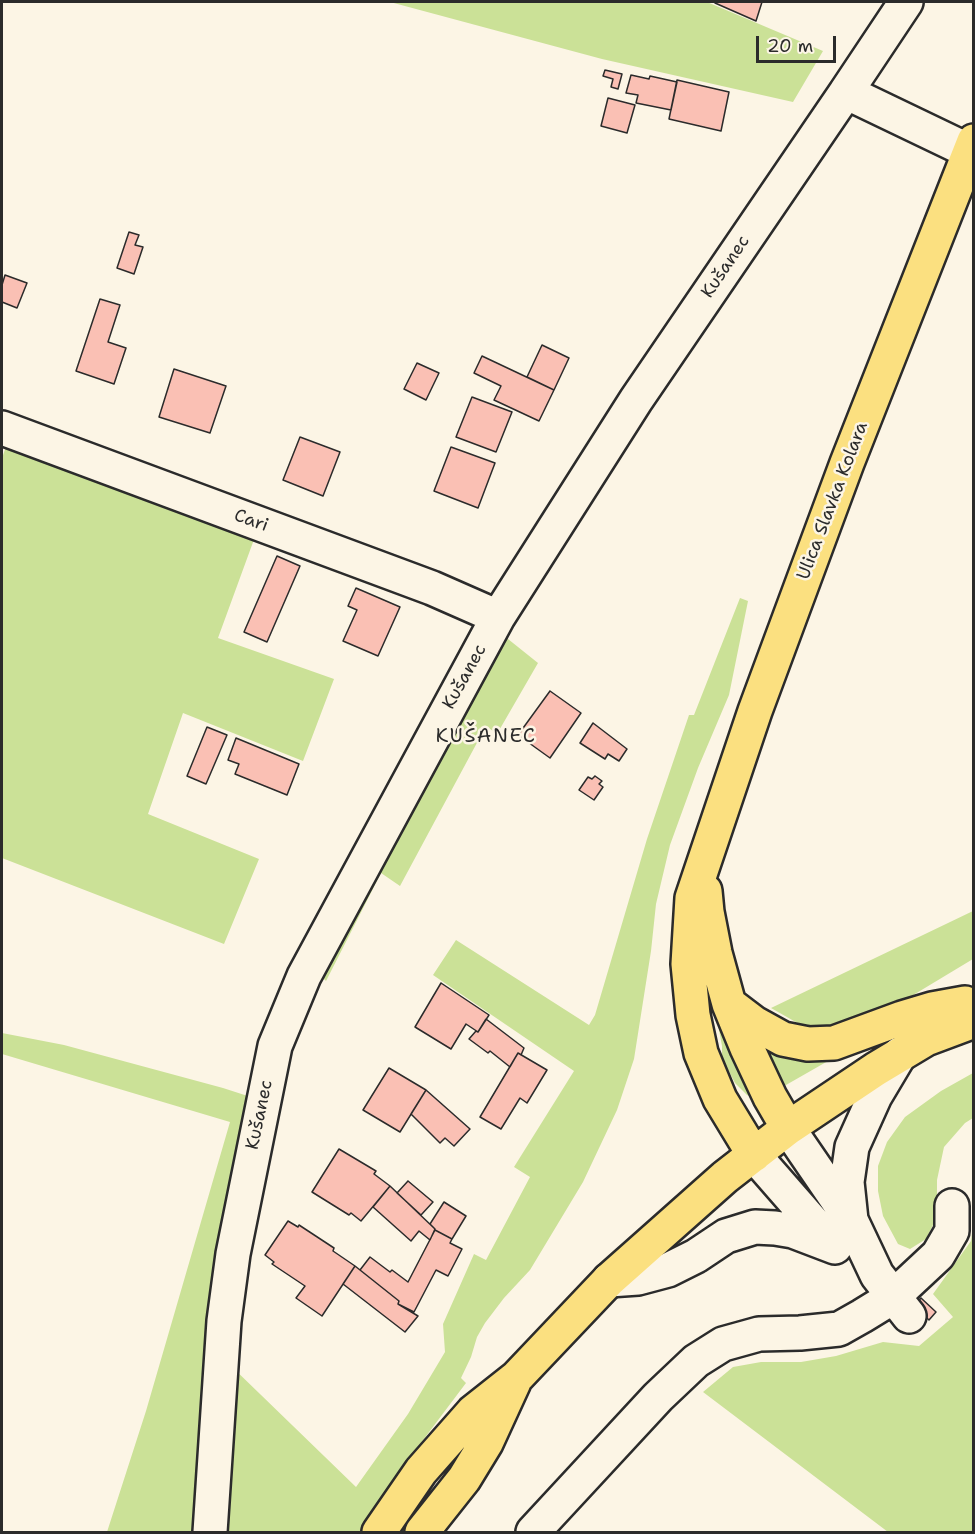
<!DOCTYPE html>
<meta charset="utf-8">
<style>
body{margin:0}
#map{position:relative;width:975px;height:1534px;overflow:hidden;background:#fcf5e5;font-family:"Shantell Sans",sans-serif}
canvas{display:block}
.frame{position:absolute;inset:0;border:3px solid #2b2b2b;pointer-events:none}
.scale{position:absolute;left:756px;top:36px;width:80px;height:27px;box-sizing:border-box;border:3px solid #2b2b2b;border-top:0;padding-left:8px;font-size:18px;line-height:21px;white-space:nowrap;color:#2b2b2b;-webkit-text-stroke:4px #fcf5e5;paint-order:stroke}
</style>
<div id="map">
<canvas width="975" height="1534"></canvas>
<div class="frame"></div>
<div class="scale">20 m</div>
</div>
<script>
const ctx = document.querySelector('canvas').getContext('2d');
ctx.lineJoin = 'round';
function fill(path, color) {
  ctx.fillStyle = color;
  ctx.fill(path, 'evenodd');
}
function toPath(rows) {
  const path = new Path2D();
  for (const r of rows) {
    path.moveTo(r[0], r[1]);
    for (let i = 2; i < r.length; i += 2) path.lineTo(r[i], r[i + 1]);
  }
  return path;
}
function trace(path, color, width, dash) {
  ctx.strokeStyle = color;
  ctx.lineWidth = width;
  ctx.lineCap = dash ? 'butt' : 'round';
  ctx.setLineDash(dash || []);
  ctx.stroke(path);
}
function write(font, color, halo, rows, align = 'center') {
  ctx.font = font + ' "Shantell Sans",sans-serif';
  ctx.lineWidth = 5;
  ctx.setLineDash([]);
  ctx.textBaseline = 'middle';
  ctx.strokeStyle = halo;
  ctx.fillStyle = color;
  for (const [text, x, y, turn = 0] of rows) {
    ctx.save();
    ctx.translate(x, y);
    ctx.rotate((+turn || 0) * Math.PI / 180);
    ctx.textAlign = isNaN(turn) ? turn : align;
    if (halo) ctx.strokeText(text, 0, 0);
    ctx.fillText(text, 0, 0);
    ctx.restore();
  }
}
const green = toPath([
 [390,2,707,2,823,51,793,102,602,59],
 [8,441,256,534,218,638,334,679,303,761,183,713,148,814,259,859,224,944,2,858,2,458],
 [740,598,748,601,729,695,698,768,670,845,656,904,651,951,634,1059,617,1110,583,1182,530,1270,504,1298,485,1323,477,1337,471,1357,461,1378,466,1383,411,1456,365,1532,217,1532,228,1363,356,1487,408,1414,445,1352,443,1324,474,1254,486,1260,530,1177,514,1167,574,1071,433,975,456,940,589,1025,595,1015,647,839,689,715,694,715],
 [503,635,538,663,497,734,486,726,400,886,381,873,326,981,318,973],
 [973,911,973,959,900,1003,838,1029,801,1025,771,1008],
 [713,998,752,1097,747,1095,735,1083,722,1058,722,1046],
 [2,1033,64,1045,223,1088,257,1099,203,1532,107,1532,146,1411,230,1122,2,1054],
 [764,1046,824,1053,828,1061,779,1089],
 [973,1073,973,1118,965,1123,944,1147,937,1180,937,1217,926,1239,910,1249,898,1244,883,1216,878,1191,878,1166,887,1142,905,1117,941,1091],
 [973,1225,973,1532,888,1532,703,1392,733,1367,761,1362,801,1362,836,1356,883,1342,919,1346,953,1317,933,1294,971,1241]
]);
const building = toPath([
 [715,2,762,2,756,21,715,3,715,2],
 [605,70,622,74,618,89,611,87,613,79,603,76,605,70],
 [631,75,649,79,650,76,677,82,671,110,636,103,638,95,626,93,631,75],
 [677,80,729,92,721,131,669,119,677,80],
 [608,98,635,105,627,133,601,126,608,98],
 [129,232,139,235,135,245,143,247,134,274,117,268,129,232],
 [5,275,27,283,17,308,2,302,2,285,5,275],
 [100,299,120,305,108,342,126,348,114,384,76,371,100,299],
 [542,345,569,358,554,390,527,377,542,345],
 [482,356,554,390,539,421,494,400,501,386,474,373,482,356],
 [417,363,439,373,426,400,404,389,417,363],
 [174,369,226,386,210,433,159,417,174,369],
 [472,397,512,412,496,452,456,437,472,397],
 [300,437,340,452,323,496,283,480,300,437],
 [451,447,495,463,478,508,434,491,451,447],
 [277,556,300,566,267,642,244,632,277,556],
 [356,588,400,607,378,656,343,641,357,610,348,606,356,588],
 [550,691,581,713,550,758,518,735,550,691],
 [593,723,627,749,619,761,608,754,605,759,580,743,593,723],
 [207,727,227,735,206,784,187,776,207,727],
 [236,738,299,764,287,795,235,774,239,764,228,760,236,738],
 [595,776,602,781,599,784,603,787,594,800,579,790,588,777,592,779,595,776],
 [441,983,489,1015,478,1032,466,1024,451,1049,415,1027,441,983],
 [486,1019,524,1048,521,1055,518,1053,510,1067,490,1051,488,1053,469,1039,476,1031,478,1032,486,1019],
 [518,1053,547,1070,527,1103,520,1098,501,1129,480,1117,518,1053],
 [389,1068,426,1090,400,1132,363,1110,389,1068],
 [426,1090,470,1129,454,1146,445,1138,440,1143,411,1114,426,1090],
 [339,1149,376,1171,374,1174,390,1186,361,1221,351,1213,349,1215,312,1192,339,1149],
 [408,1181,433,1202,421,1215,397,1193,408,1181],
 [390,1186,435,1229,430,1240,419,1231,411,1241,373,1207,390,1186],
 [444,1202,466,1216,452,1239,435,1230,435,1229,430,1224,444,1202],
 [288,1221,298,1227,299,1225,334,1248,333,1251,355,1266,322,1316,296,1298,305,1286,272,1264,274,1262,265,1255,288,1221],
 [435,1230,452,1239,450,1243,462,1249,448,1276,436,1270,414,1312,398,1304,399,1301,360,1270,370,1257,390,1272,392,1270,408,1282,435,1230],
 [355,1266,399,1301,398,1304,418,1316,405,1332,343,1284,355,1266],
 [921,1298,936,1312,929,1320,914,1306,921,1298]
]);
const minor = toPath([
 [846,92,906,2],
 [2,428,432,588,498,617],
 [788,1128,851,1220,877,1275,909,1316],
 [754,1155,830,1242],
 [851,1220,847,1182,852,1147,875,1096,900,1054],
 [609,1280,638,1278,668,1270,696,1256,726,1236,755,1227,775,1228,793,1231,835,1247],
 [210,1532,224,1321,233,1254,275,1046,304,976,498,617,636,400,846,92,969,151],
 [533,1532,658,1397,696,1361,723,1344,759,1334,800,1333,839,1329,862,1316,893,1297,938,1255,952,1231,952,1206]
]);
const major = toPath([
 [705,891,707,912,715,953,729,1004,747,1048,770,1097,788,1128],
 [729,1004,754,1023,783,1039,808,1044,834,1043,902,1018,932,1009,965,1003],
 [754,1155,720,1099,701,1053,693,1015,688,964,692,898,755,711,847,463,974,141],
 [379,1532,421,1471,473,1412,516,1378,609,1280,725,1177,788,1128,876,1069,926,1039,974,1021],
 [422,1532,464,1479,486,1443,514,1382]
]);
const streetNames = [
 ["Kušanec",726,267,-56],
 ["Ulica Slavka Kolara",833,501,-69],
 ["Cari",251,521,20],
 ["Kušanec",465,677,-61],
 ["Kušanec",260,1115,-78]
];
const neighbourhoodNames = [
 ["KUŠANEC",486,737]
];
fill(green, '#cbe197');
fill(building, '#fac0b4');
trace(building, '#2b2b2b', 1.5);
trace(minor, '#2b2b2b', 38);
trace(major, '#2b2b2b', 38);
trace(minor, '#fcf5e5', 33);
trace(major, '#fbe080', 33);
write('18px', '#2b2b2b', '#fcf5e5', streetNames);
ctx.letterSpacing = '1.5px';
write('20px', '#2b2b2b', '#fcf5e5', neighbourhoodNames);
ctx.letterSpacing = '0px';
</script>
